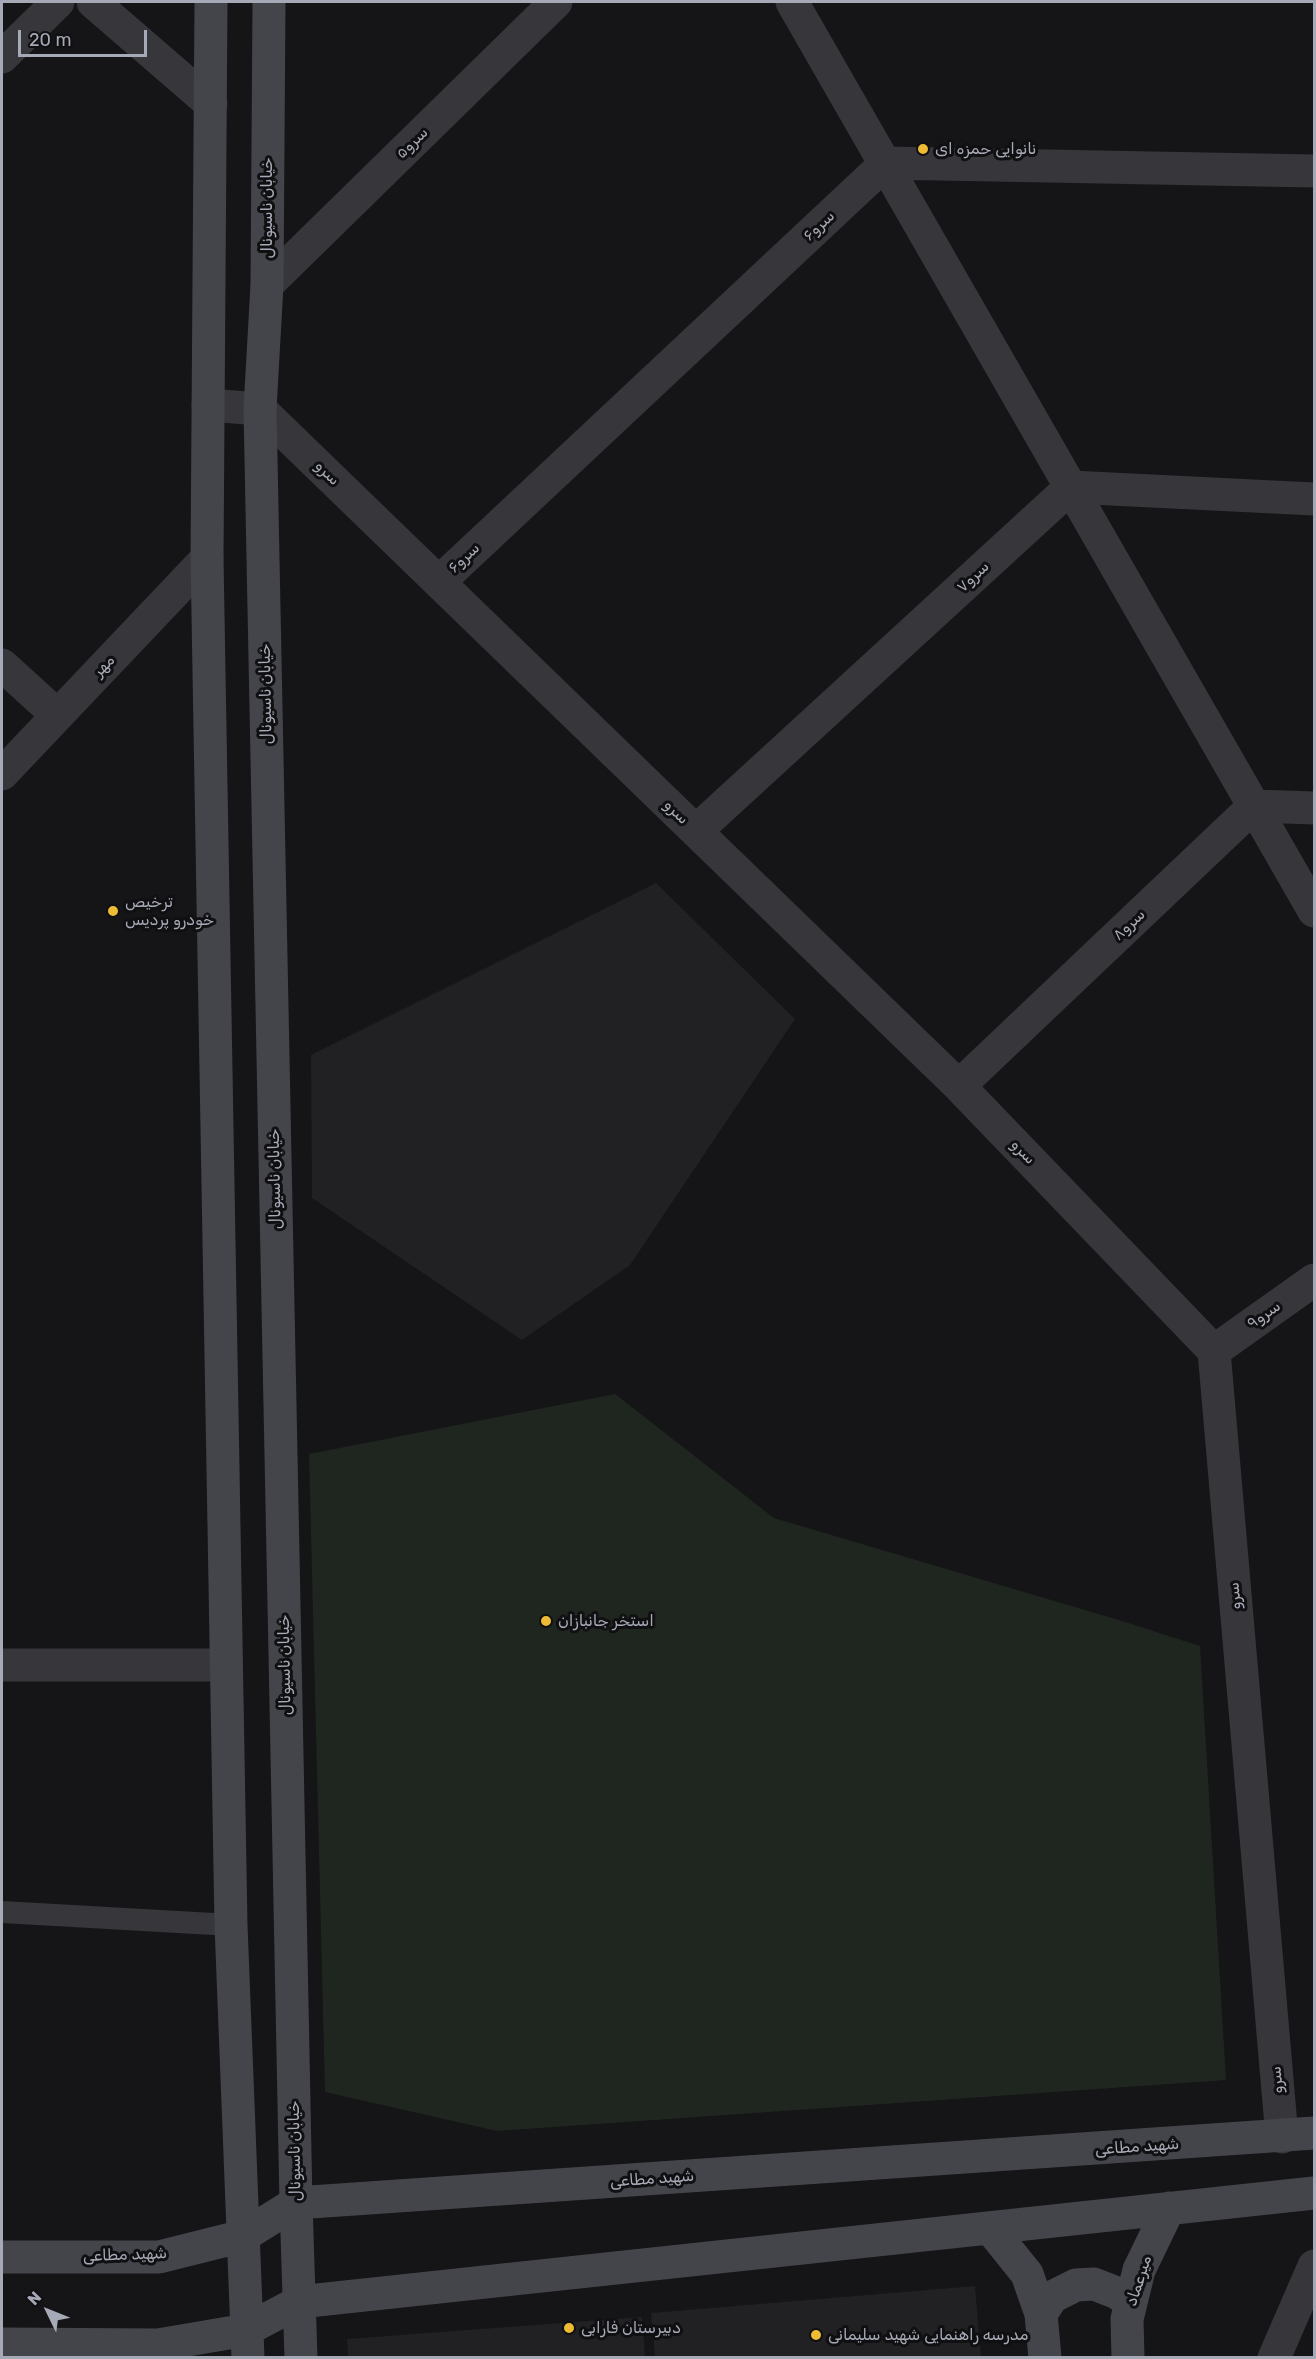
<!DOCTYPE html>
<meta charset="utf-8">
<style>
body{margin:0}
#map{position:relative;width:1316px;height:2359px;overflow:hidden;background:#151416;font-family:Rubik,sans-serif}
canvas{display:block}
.frame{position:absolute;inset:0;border:3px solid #a6aab6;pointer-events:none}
.north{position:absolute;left:18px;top:2281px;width:60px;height:60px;-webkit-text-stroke:4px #100f11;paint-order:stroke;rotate:313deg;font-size:16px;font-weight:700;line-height:24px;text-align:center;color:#a6aab6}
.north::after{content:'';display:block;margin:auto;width:21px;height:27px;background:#a6aab6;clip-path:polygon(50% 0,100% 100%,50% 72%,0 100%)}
.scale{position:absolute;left:18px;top:30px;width:129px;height:27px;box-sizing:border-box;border:3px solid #a6aab6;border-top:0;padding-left:8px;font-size:18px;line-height:21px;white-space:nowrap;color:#a6aab6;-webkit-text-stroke:4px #100f11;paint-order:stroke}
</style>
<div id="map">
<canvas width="1316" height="2359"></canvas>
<div class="frame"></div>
<div class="north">N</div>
<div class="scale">20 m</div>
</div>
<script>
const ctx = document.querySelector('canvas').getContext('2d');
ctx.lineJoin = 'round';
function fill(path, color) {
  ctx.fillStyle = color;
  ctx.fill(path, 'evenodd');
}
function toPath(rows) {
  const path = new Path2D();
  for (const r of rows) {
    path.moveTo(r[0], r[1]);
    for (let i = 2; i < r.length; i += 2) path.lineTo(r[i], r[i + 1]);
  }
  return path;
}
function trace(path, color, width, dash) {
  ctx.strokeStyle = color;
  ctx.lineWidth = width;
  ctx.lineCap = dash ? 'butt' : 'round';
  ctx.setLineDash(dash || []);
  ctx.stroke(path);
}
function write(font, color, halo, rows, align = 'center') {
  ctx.font = font + ' Rubik,Vazirmatn,sans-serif';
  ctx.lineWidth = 6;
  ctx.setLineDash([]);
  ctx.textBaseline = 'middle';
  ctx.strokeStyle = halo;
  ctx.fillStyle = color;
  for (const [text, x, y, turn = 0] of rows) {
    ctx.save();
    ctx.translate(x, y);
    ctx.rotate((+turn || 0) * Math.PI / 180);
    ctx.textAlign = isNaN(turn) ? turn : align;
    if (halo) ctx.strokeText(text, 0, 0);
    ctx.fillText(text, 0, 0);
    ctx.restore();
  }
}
const built = toPath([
 [656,883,795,1019,630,1265,522,1340,312,1198,311,1055],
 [975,2286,981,2357,655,2357,651,2313],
 [642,2317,645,2357,348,2357,347,2339]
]);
const green = toPath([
 [615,1394,774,1518,1122,1621,1200,1646,1226,2080,497,2131,325,2092,309,1454]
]);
const lane = toPath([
 [2,1912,231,1925]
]);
const street = toPath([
 [93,2,211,104],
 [792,2,1314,911],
 [2,57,58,2],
 [267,285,556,2],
 [208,405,260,409,959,1086,1214,1351,1282,2137],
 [439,582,886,163,1314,171],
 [2,665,57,715],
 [2,774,207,558],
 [696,831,1071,487,1314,499],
 [959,1086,1254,806,1314,808],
 [1214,1351,1314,1280],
 [2,1665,225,1665],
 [1274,2358,1314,2266]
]);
const secondary = toPath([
 [211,2,207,558,231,1925,248,2358],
 [269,2,267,285,260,409,296,2203,301,2358],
 [990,2228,1027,2274,1041,2314,1045,2358],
 [2,2257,159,2257,243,2236,296,2203,1314,2133],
 [1041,2314,1052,2297,1076,2285,1094,2284,1117,2293,1130,2302],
 [2,2344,158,2345,246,2330,299,2302,1314,2193],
 [1128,2358,1127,2319,1139,2270,1169,2208]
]);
const markers = [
 [923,149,6,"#eebb35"],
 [113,911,6,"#eebb35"],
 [546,1621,6,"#eebb35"],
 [569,2328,6,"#eebb35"],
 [816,2335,6,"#eebb35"]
];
const streetNames = [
 ["سرو۵",412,143,-44],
 ["خیابان ناسیونال",267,208,-90],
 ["سرو۶",819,226,-43],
 ["سرو",327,473,44],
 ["سرو۶",464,558,-43],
 ["سرو۷",973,577,-43],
 ["مهر",104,666,-46],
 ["خیابان ناسیونال",266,694,-91],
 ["سرو",676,812,44],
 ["سرو۸",1129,925,-43],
 ["سرو",1023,1152,46],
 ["خیابان ناسیونال",275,1179,-91],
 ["سرو۹",1264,1315,-35],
 ["سرو",1235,1596,-95],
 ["خیابان ناسیونال",285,1665,-91],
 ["سرو",1277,2080,-95],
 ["شهید مطاعی",1137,2147,-4],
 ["خیابان ناسیونال",295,2151,-91],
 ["شهید مطاعی",652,2179,-4],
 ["شهید مطاعی",125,2255,-2],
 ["میرعماد",1139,2281,-72]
];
const poiNames = [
 ["نانوایی حمزه ای",935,149],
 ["ترخیص",125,902],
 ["خودرو پردیس",125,920],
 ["استخر جانبازان",558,1621],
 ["دبیرستان فارابی",581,2328],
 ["مدرسه راهنمایی شهید سلیمانی",828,2335]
];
fill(built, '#212023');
fill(green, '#1f2620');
trace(lane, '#36363b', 22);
trace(street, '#36363b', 33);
trace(secondary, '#44454b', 33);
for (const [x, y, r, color] of markers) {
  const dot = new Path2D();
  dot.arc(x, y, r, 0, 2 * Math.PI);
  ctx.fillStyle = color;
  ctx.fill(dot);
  trace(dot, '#100f11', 2);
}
write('16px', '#a6aab6', '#100f11', streetNames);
write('16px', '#a6aab6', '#100f11', poiNames, 'left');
</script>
